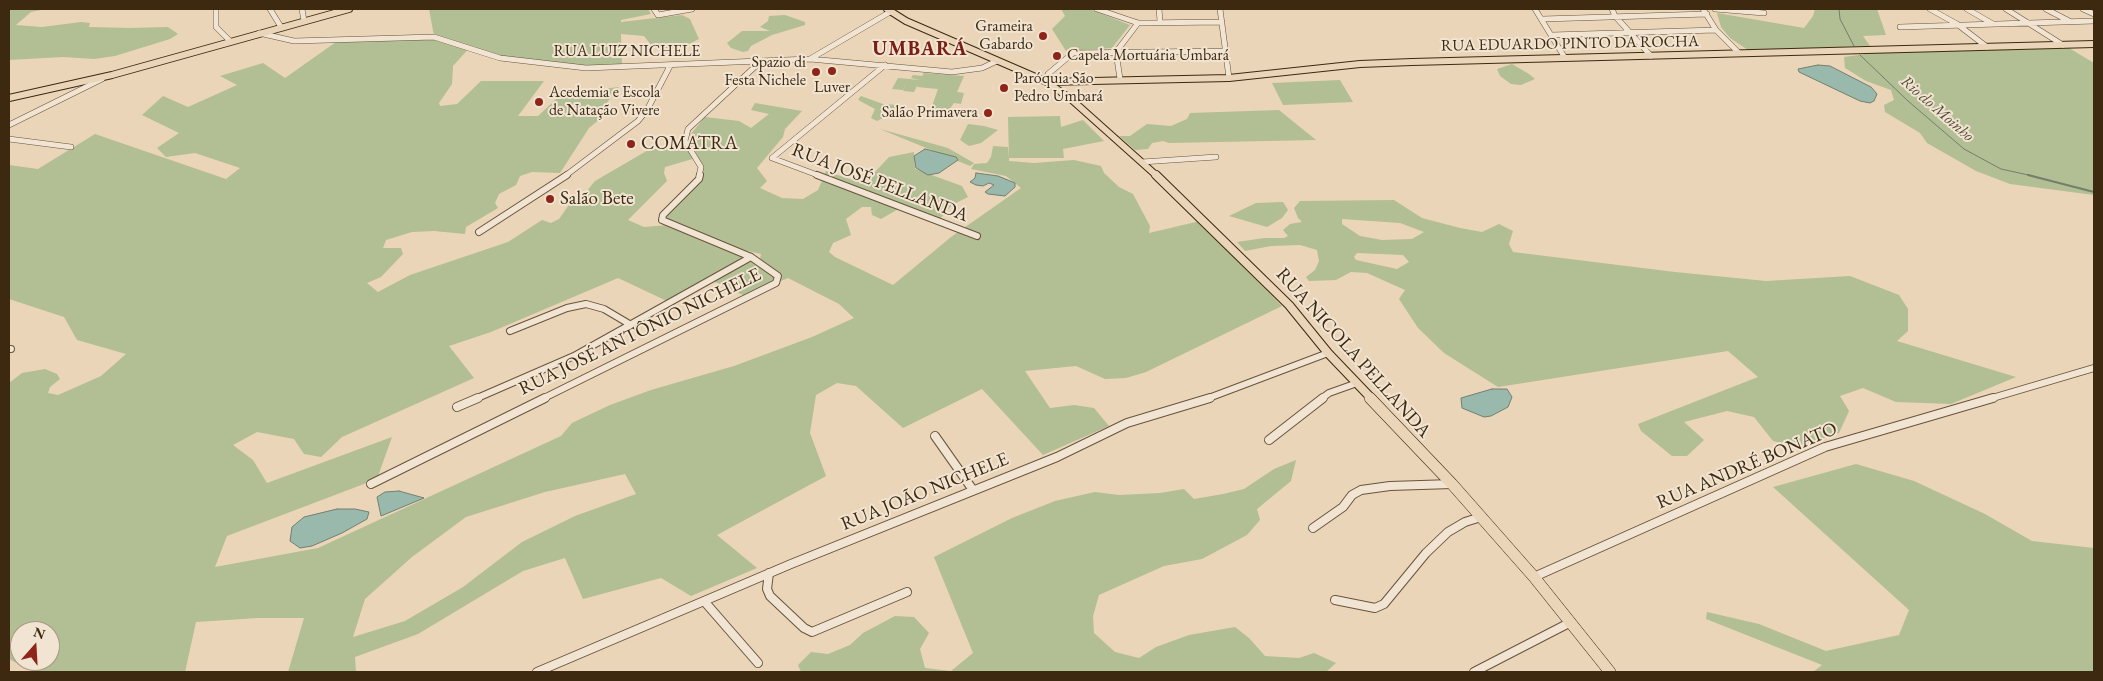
<!DOCTYPE html>
<meta charset="utf-8">
<style>
body{margin:0}
#map{position:relative;width:2103px;height:681px;overflow:hidden;background:#ead5b9;font-family:"EB Garamond",serif}
canvas{display:block}
.frame{position:absolute;inset:0;border:10px solid #3c290f;pointer-events:none}
.north{position:absolute;left:10px;top:621px;width:50px;height:50px;box-sizing:border-box;background:#f1e4d2;border:1px solid #a99984;border-radius:50%;rotate:19deg;font-size:14px;font-weight:700;line-height:20px;text-align:center;color:#3c290f}
.north::after{content:'';display:block;margin:auto;width:18px;height:22px;background:#8f2418;clip-path:polygon(50% 0,100% 100%,50% 72%,0 100%)}
</style>
<div id="map">
<canvas width="2103" height="681"></canvas>
<div class="frame"></div>
<div class="north">N</div>
</div>
<script>
const ctx = document.querySelector('canvas').getContext('2d');
ctx.lineJoin = 'round';
function fill(path, color) {
  ctx.fillStyle = color;
  ctx.fill(path, 'evenodd');
}
function toPath(rows) {
  const path = new Path2D();
  for (const r of rows) {
    path.moveTo(r[0], r[1]);
    for (let i = 2; i < r.length; i += 2) path.lineTo(r[i], r[i + 1]);
  }
  return path;
}
function trace(path, color, width, dash) {
  ctx.strokeStyle = color;
  ctx.lineWidth = width;
  ctx.lineCap = dash ? 'butt' : 'round';
  ctx.setLineDash(dash || []);
  ctx.stroke(path);
}
function write(font, color, halo, rows, align = 'center') {
  ctx.font = font + ' "EB Garamond",serif';
  ctx.lineWidth = 4;
  ctx.setLineDash([]);
  ctx.textBaseline = 'middle';
  ctx.strokeStyle = halo;
  ctx.fillStyle = color;
  for (const [text, x, y, turn = 0] of rows) {
    ctx.save();
    ctx.translate(x, y);
    ctx.rotate((+turn || 0) * Math.PI / 180);
    ctx.textAlign = isNaN(turn) ? turn : align;
    if (halo) ctx.strokeText(text, 0, 0);
    ctx.fillText(text, 0, 0);
    ctx.restore();
  }
}
const green = toPath([
 [9,9,46,9,31,12,16,25,42,27,81,22,90,23,89,27,130,28,168,27,178,34,170,39,115,56,94,59,63,57,9,60],
 [429,9,648,9,651,14,621,20,621,22,682,15,690,19,699,39,683,47,661,49,651,45,644,36,621,34,622,66,590,66,500,56,471,46,453,66,452,84,439,103,440,106,457,104,481,81,544,81,518,116,538,116,567,89,585,91,619,87,602,109,610,111,589,128,560,173,532,172,520,176,516,185,499,194,495,203,498,208,466,227,465,234,434,231,412,232,386,240,383,248,401,248,403,254,381,277,367,283,378,292,410,275,508,242,542,220,551,223,559,219,571,202,581,198,595,181,650,149,666,149,685,144,696,157,698,157,691,143,690,135,705,117,739,121,751,128,769,114,751,110,755,103,802,111,785,129,783,137,757,168,767,181,760,188,782,198,803,199,818,190,826,171,864,184,889,157,914,152,915,169,962,186,968,197,952,205,940,219,900,208,881,219,872,215,871,207,862,207,846,219,851,235,833,243,829,252,835,257,893,285,951,237,1021,188,1006,176,971,169,974,164,987,163,991,157,993,146,1008,147,1009,158,1008,117,1060,116,1061,127,1083,120,1104,141,1063,149,1064,158,1009,158,1009,161,1034,163,1074,160,1101,166,1104,173,1119,187,1133,194,1150,226,1149,233,1200,221,1282,306,1146,372,1126,378,1105,379,1076,366,1025,371,1050,408,1074,405,1094,408,1109,426,1043,455,982,389,903,428,856,386,837,383,816,395,810,433,826,476,717,535,757,568,691,596,661,578,583,599,565,558,523,571,418,634,355,657,356,672,288,672,304,618,258,618,196,622,185,672,30,672,32,671,9,659,9,383,22,373,45,369,57,374,60,379,50,387,48,393,58,395,101,376,126,354,77,340,64,317,9,299,9,165,38,169,95,134,226,179,240,168,195,153,166,157,157,148,179,133,142,115,163,96,188,107,237,85,220,76,263,63,285,78,336,42,434,36],
 [696,158,701,178,665,215,669,225,644,227,628,220,667,181,664,173,665,167],
 [748,251,761,254,760,259,741,265,713,281,745,296,788,278,839,304,854,318,812,337,734,366,651,390,610,405,572,423,561,436,318,548,215,567,227,536,377,479,392,437,267,483,253,460,233,445,257,432,294,439,304,454,321,457,342,437,474,378,449,346,491,332,618,278,669,302,736,264],
 [625,474,636,494,575,516,522,542,463,587,405,621,353,637,365,599,412,557,466,517,545,492],
 [20,631,50,631,50,661,20,661],
 [1061,9,1090,9,1130,25,1112,48,1066,51,1052,29,1065,16],
 [1815,9,1877,9,1886,35,1863,36,1870,46,1748,50,1730,38,1721,27,1717,13,1804,28,1813,16],
 [785,15,805,22,805,25,772,35,751,46,748,51,743,52,731,48,727,43,742,31,770,31,760,27,768,21,769,16],
 [2069,48,2094,63,2094,195,2010,184,1976,171,1927,143,1920,133,1885,112,1884,105,1894,100,1891,90,1866,81,1845,68,1844,57,1873,53],
 [1512,64,1529,74,1535,79,1521,85,1511,84,1500,76,1497,69],
 [924,73,964,76,957,92,964,93,961,104,954,103,949,110,931,109,938,89,917,87,918,84,914,92,903,91,907,82,903,90,892,89,898,78,920,80,911,78,913,75,922,76],
 [1340,80,1353,102,1283,105,1272,83],
 [861,96,883,104,898,105,889,115,877,121,871,118,875,109,860,101,858,99],
 [1279,110,1316,140,1169,143,1163,141,1152,143,1148,149,1135,150,1119,136,1130,136,1147,124,1171,126,1187,119,1190,113],
 [968,124,984,126,998,130,981,143,969,146,960,140],
 [880,129,948,148,974,163,970,166],
 [1394,200,1422,218,1460,228,1482,232,1499,224,1513,231,1509,244,1513,252,1675,272,1766,281,1850,276,1899,295,1908,309,1908,331,1897,341,2016,377,1951,404,1896,402,1863,388,1840,396,1849,411,1839,433,1798,447,1773,441,1754,417,1727,411,1684,422,1704,440,1687,456,1672,456,1641,431,1638,424,1758,377,1728,351,1498,387,1444,353,1418,328,1399,299,1405,290,1367,273,1351,272,1336,280,1309,281,1306,277,1315,270,1319,261,1317,250,1300,245,1271,246,1245,251,1237,242,1264,238,1284,238,1288,236,1283,230,1290,224,1302,222,1298,218,1294,208,1300,201],
 [1342,219,1400,223,1424,232,1412,239,1382,240,1360,236,1342,224],
 [1357,253,1403,255,1409,262,1397,269,1356,260,1354,257],
 [1283,202,1288,210,1282,218,1267,227,1229,216,1256,203],
 [1296,460,1291,481,1257,509,1260,520,1247,535,1202,559,1164,566,1099,595,1093,616,1094,633,1115,652,1139,658,1156,647,1189,635,1235,627,1249,638,1265,656,1299,658,1314,653,1336,663,1326,672,801,672,798,665,811,652,828,654,850,645,863,633,895,616,914,617,929,633,920,649,925,668,951,671,973,653,934,557,1012,518,1055,501,1095,492,1119,495,1160,493,1184,489,1194,499,1223,494,1244,489,1274,469],
 [1856,464,1914,481,1985,514,2032,541,2094,548,2094,672,1813,672,1822,665,1706,619,1707,612,1759,624,1826,651,1899,635,1909,610,1773,487]
]);
const water = toPath([
 [1818,65,1830,66,1871,87,1877,94,1874,101,1870,103,1860,101,1799,72,1798,69,1818,65],
 [925,149,956,157,958,160,939,173,928,175,916,168,914,156,925,149],
 [976,173,998,176,1015,183,1015,187,1005,196,988,194,985,192,994,185,989,183,983,186,976,185,970,182,975,178,976,173],
 [1492,389,1507,389,1512,397,1508,407,1491,416,1484,417,1462,408,1461,398,1492,389],
 [399,491,424,498,381,516,377,497,385,492,399,491],
 [337,509,355,509,369,512,367,519,342,533,312,546,300,548,290,541,292,527,304,517,337,509]
]);
const streamFar1 = toPath([
 [1839,9,1840,19,1854,46],
 [1860,55,1908,101,1964,149,2001,169,2033,176]
]);
const stream = toPath([
 [2028,175,2094,192]
]);
const minorFar2 = toPath([
 [216,9,216,27,230,41],
 [270,9,281,27],
 [302,9,304,21],
 [654,9,658,15,692,9],
 [1097,9,1138,23,1222,22],
 [1159,9,1160,21],
 [1220,9,1229,78],
 [1535,9,1565,58],
 [1612,9,1615,16,1651,56],
 [1703,9,1716,30,1739,53],
 [1715,9,1764,13],
 [1930,9,1957,24,1987,47],
 [1967,9,1993,24],
 [2006,9,2063,45],
 [2046,9,2069,21],
 [2083,9,2094,14],
 [1543,19,1707,14],
 [1900,27,2094,21],
 [259,33,294,41,434,37,500,58,586,68,810,59,952,72,982,68,997,61],
 [1552,35,1716,30],
 [810,59,890,12],
 [1048,74,1073,53,1226,51],
 [1120,79,1116,52,1138,23],
 [9,125,102,79],
 [9,139,71,147],
 [1142,162,1216,157],
 [565,176,638,121,647,110,670,66],
 [699,176,701,167,685,141,688,129,760,62],
 [820,176,772,158,885,65]
]);
const minorFar1 = toPath([
 [817,175,977,236],
 [479,232,567,175],
 [510,331,567,308,586,304,604,309,631,325],
 [9,349,11,349],
 [475,399,574,356,751,257],
 [542,399,776,283,778,276,751,257,662,220,663,215,699,179,700,175],
 [1206,399,1328,353],
 [1321,399,1329,393,1357,383],
 [1989,399,2094,368]
]);
const minor = toPath([
 [457,407,478,398],
 [935,436,973,490],
 [1269,440,1323,398],
 [371,484,545,398],
 [1313,528,1343,507,1352,495,1361,490,1390,486,1452,484],
 [769,573,767,589,770,596,804,628,812,632,907,592],
 [1534,577,1825,447,1993,398],
 [1335,600,1375,608,1384,604,1426,553,1448,532,1465,522,1481,517],
 [704,601,758,663],
 [537,672,791,564,1057,457,1127,423,1210,398],
 [1474,672,1571,622]
]);
const majorFar2 = toPath([
 [887,9,906,21,1047,82,1072,100,1157,176],
 [1047,82,1229,78,1360,64,1412,62,2094,44],
 [9,98,112,75,349,9]
]);
const majorFar1 = toPath([
 [1156,175,1289,305,1328,353,1372,399]
]);
const major = toPath([
 [1370,398,1452,484,1534,577,1610,672]
]);
const markers = [
 [1043,36,5,"#8f2418"],
 [1057,56,5,"#8f2418"],
 [832,71,5,"#8f2418"],
 [816,72,5,"#8f2418"],
 [1004,88,5,"#8f2418"],
 [539,102,5,"#8f2418"],
 [988,113,5,"#8f2418"],
 [631,144,5,"#8f2418"],
 [550,199,5,"#8f2418"]
];
const farPoinames = [
 ["Grameira",1033,27],
 ["Gabardo",1033,45],
 ["Capela Mortuária Umbará",1067,56,"left"],
 ["Spazio di",806,63],
 ["Festa Nichele",806,81],
 ["Paróquia São",1014,79,"left"],
 ["Pedro Umbará",1014,97,"left"],
 ["Luver",832,88,"center"],
 ["Acedemia e Escola",549,93,"left"],
 ["de Natação Vivere",549,111,"left"],
 ["Salão Primavera",978,113]
];
const farStreetnames = [
 ["RUA EDUARDO PINTO DA ROCHA",1570,44,-1],
 ["RUA LUIZ NICHELE",627,52]
];
const farWaternames = [
 ["Rio do Moinho",1937,109,41]
];
const poiNames = [
 ["COMATRA",641,144],
 ["Salão Bete",560,199]
];
const streetNames = [
 ["RUA JOSÉ PELLANDA",880,183,21],
 ["RUA JOSÉ ANTÔNIO NICHELE",640,332,-26],
 ["RUA NICOLA PELLANDA",1353,353,48],
 ["RUA ANDRÉ BONATO",1747,466,-23],
 ["RUA JOÃO NICHELE",925,492,-22]
];
const farDistrictnames = [
 ["UMBARÁ",920,50]
];
fill(green, '#b2be93');
fill(water, '#98b9ac');
trace(water, '#737f6d', 1);
trace(streamFar1, '#737f6d', 1);
trace(stream, '#737f6d', 2);
trace(minorFar2, '#68543a', 6);
trace(minorFar1, '#68543a', 8);
trace(minor, '#68543a', 10);
trace(majorFar2, '#3c290f', 8);
trace(majorFar1, '#3c290f', 10);
trace(major, '#3c290f', 12);
trace(minorFar2, '#f1e4d2', 5);
trace(minorFar1, '#f1e4d2', 6);
trace(minor, '#f1e4d2', 8);
trace(majorFar2, '#ead5b9', 6);
trace(majorFar1, '#ead5b9', 8);
trace(major, '#ead5b9', 11);
for (const [x, y, r, color] of markers) {
  const dot = new Path2D();
  dot.arc(x, y, r, 0, 2 * Math.PI);
  ctx.fillStyle = color;
  ctx.fill(dot);
  trace(dot, '#f1e4d2', 2);
}
write('16px', '#3c290f', '#f1e4d2', farPoinames, 'right');
write('16px', '#3c290f', '#f1e4d2', farStreetnames);
write('italic 16px', '#534d36', '#f1e4d2', farWaternames);
write('19px', '#3c290f', '#f1e4d2', poiNames, 'left');
write('19px', '#3c290f', '#f1e4d2', streetNames);
ctx.letterSpacing = '1px';
write('bold 20px', '#7a1f14', '#f1e4d2', farDistrictnames);
ctx.letterSpacing = '0px';
</script>
